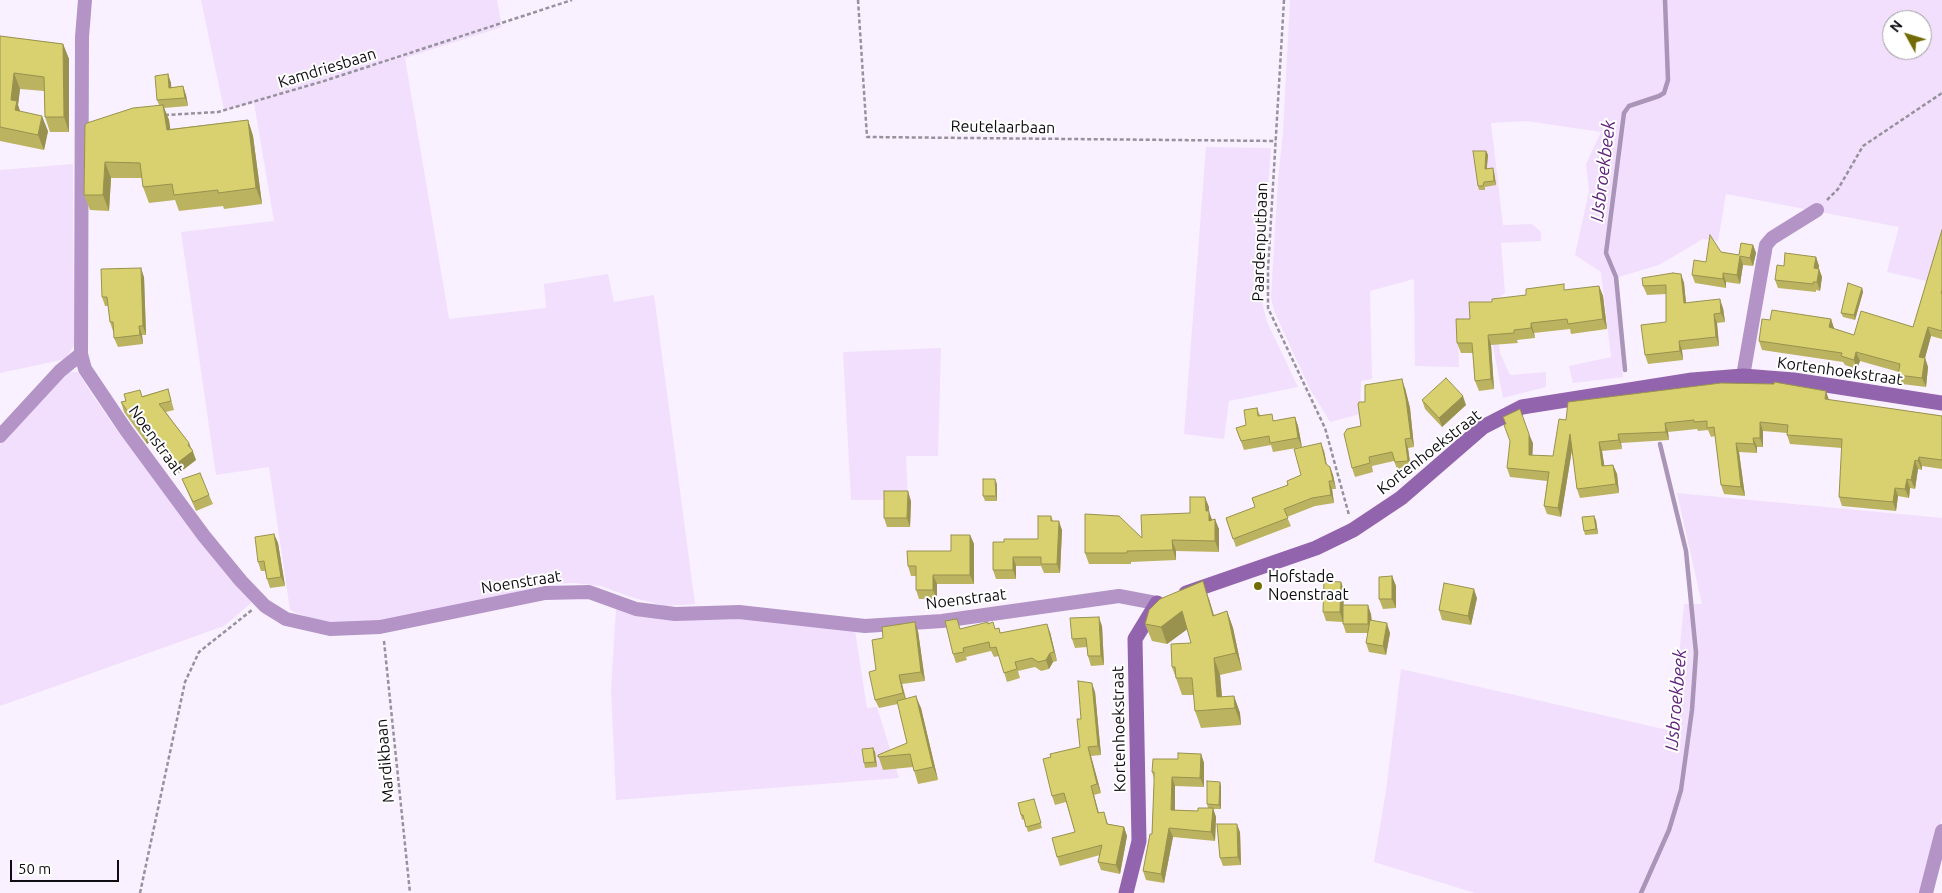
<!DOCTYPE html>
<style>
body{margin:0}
#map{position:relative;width:1942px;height:893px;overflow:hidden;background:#f9f1ff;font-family:Ubuntu,sans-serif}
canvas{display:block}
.north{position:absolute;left:1882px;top:10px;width:50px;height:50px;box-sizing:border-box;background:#fff;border:1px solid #9f9ea0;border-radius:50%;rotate:309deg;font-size:14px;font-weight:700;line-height:20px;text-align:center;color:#100d12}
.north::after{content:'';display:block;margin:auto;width:18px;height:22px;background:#736b05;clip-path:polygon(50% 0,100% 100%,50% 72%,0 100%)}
.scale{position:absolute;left:10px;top:860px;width:109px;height:22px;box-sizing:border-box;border:2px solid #100d12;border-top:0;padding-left:6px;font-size:15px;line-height:18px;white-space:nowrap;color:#100d12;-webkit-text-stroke:4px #fff;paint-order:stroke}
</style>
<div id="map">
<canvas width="1942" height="893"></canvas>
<div class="north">N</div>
<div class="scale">50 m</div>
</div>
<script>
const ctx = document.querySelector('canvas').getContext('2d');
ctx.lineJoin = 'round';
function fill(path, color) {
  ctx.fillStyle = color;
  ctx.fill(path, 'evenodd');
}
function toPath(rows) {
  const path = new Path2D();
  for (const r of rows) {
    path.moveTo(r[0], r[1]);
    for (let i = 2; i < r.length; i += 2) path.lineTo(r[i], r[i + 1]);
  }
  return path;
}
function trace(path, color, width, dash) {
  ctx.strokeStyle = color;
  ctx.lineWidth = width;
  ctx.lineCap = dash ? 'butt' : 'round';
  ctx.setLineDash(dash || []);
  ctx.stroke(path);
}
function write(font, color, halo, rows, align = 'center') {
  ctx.font = font + ' Ubuntu,sans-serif';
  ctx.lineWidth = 4;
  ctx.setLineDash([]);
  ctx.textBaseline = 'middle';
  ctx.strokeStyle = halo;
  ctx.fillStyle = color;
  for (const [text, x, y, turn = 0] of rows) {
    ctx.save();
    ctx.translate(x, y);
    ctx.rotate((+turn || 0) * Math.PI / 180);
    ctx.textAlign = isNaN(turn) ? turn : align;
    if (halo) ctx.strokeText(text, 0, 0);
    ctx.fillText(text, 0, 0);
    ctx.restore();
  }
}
const green = toPath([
 [201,0,497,0,502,27,405,58,449,319,546,308,544,284,608,274,614,302,654,295,695,604,665,606,631,597,601,586,574,583,545,584,488,600,380,622,337,624,307,617,290,610,269,467,216,475,181,232,274,221,254,103,224,110],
 [1290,0,1942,0,1942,247,1931,282,1887,272,1899,227,1726,194,1718,241,1703,239,1659,265,1615,278,1623,377,1573,383,1569,366,1611,357,1601,272,1575,255,1589,191,1586,164,1601,132,1527,121,1491,123,1503,225,1532,224,1541,232,1541,241,1501,243,1505,293,1494,302,1500,353,1510,375,1546,372,1546,387,1503,398,1486,311,1473,329,1458,329,1459,367,1415,366,1414,279,1370,291,1372,379,1361,381,1360,414,1330,422,1310,389,1275,313,1271,298,1278,180,1283,132],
 [1892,20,1922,20,1922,50,1892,50],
 [1206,147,1271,148,1261,284,1262,302,1267,322,1298,387,1229,401,1224,439,1184,434],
 [73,164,74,345,66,359,0,373,0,170],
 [941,348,938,456,906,456,908,500,851,500,843,352],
 [71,372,78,372,93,396,121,436,250,598,251,603,224,626,0,706,0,444,63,375],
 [1677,493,1942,518,1942,818,1922,893,1475,893,1374,862,1386,791,1401,669,1672,731,1684,604,1702,604],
 [616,609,666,620,752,619,855,630,867,708,877,707,899,778,616,800,611,689]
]);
const stream = toPath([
 [1625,370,1616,277,1606,253,1624,113,1629,106,1659,96,1664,93,1668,80,1665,0],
 [1641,893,1669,830,1681,790,1692,710,1696,653,1686,551,1660,444]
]);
const path = toPath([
 [858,0,867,137,1276,141],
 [1284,0,1268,270,1268,308,1325,428,1349,515],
 [165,115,218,112,324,81,572,0],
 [1827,200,1838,189,1863,146,1942,93],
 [384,641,410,893],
 [140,893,185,682,199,652,252,610]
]);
const street = toPath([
 [85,0,82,37,81,354,85,369,126,430,204,536,241,581,265,606,286,619,330,629,380,627,545,593,589,592,636,609,675,614,739,612,865,626,942,621,1119,596,1156,603],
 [1743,376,1766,245,1772,238,1817,210],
 [0,436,60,371,81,354],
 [1926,893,1942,831]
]);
const secondary = toPath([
 [1186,593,1316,548,1353,530,1401,498,1483,427,1522,407,1692,380,1743,376,1794,380,1942,403],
 [1126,893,1139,841,1135,639,1157,603]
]);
const wall = toPath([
 [0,36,63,44,69,59,69,132,50,132,45,117,44,91,20,89,18,105,20,111,48,131,44,150,0,141],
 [168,74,171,83,171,88,183,86,186,95,188,106,164,108,169,120,170,129,248,120,253,136,262,204,224,209,223,206,179,211,175,200,149,203,143,187,142,178,111,178,109,211,90,210,84,195,85,125,159,105,157,100],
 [1486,151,1488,155,1487,168,1494,172,1496,185,1485,187,1485,190,1479,190,1478,186],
 [1942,230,1942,339,1931,336,1925,358,1928,367,1926,387,1902,384,1898,375,1899,372,1860,361,1857,369,1845,365,1843,362,1762,350,1759,341,1770,320,1831,319,1834,329,1854,335,1913,327],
 [1753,245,1756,253,1753,266,1743,265,1740,284,1726,282,1726,288,1695,283,1692,275,1706,262,1721,252,1739,255],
 [1816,257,1819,266,1819,269,1822,277,1820,291,1816,290,1816,292,1778,288,1775,280,1784,266],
 [1681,274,1684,283,1686,303,1723,308,1725,322,1717,323,1719,346,1682,350,1683,360,1648,364,1645,355,1666,322,1666,294,1647,295,1643,286],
 [144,277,146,335,142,335,143,344,118,347,114,338,114,331,113,331,110,322,108,306,105,306,102,297],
 [1599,286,1603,296,1607,329,1571,334,1570,329,1534,333,1535,338,1517,340,1518,343,1491,345,1494,389,1479,391,1475,381,1473,353,1461,353,1457,343,1470,319,1492,302,1526,295],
 [1862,288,1863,292,1855,320,1843,317,1841,313],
 [1405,388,1410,408,1414,447,1408,448,1411,470,1398,471,1394,461,1372,466,1373,472,1355,477,1352,468,1361,426,1365,402],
 [168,389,174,410,166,412,193,451,196,460,179,473,154,439,147,444,124,412,121,402],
 [1422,400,1466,405,1442,427,1425,409],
 [1829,400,1942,416,1942,469,1922,466,1922,470,1918,469,1915,489,1910,488,1909,498,1898,496,1896,511,1842,506,1839,497,1842,448,1790,444,1787,435,1787,433,1763,431,1763,447,1757,447,1757,453,1739,452,1745,496,1724,494,1721,485,1715,436,1711,437,1708,430,1698,431,1697,429,1668,432,1669,440,1621,443,1622,449,1602,451,1604,466,1613,465,1617,474,1619,493,1580,498,1577,489,1572,450,1561,517,1547,514,1544,506,1547,481,1510,477,1507,468,1533,443,1532,455,1553,456,1566,420],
 [1257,408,1260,415,1274,421,1295,417,1298,426,1302,447,1273,452,1271,445,1244,450,1236,428,1246,425],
 [1324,451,1327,465,1330,467,1333,475,1336,489,1332,489,1334,503,1315,506,1287,517,1291,526,1236,547,1226,518,1255,507,1301,475],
 [182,479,209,495,213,504,196,511],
 [997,484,997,501,985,501,983,496],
 [911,501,910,527,887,527,884,518],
 [1209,507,1209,512,1212,520,1219,529,1219,552,1176,551,1176,560,1131,562,1131,564,1089,564,1085,553,1142,538,1190,513],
 [1051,516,1053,521,1062,530,1060,573,1044,573,1041,566,1016,566,1016,579,996,579,993,570,1004,542,1038,539],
 [1596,520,1598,534,1585,535,1584,531],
 [274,534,278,543,285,586,270,588,267,579,265,571,261,571,258,562],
 [970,535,974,544,974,584,937,584,937,599,919,599,916,590,916,576,911,576,908,566,951,551],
 [1392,576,1396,586,1396,608,1383,609,1379,599],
 [1341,582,1344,591,1343,605,1371,614,1372,621,1390,633,1386,655,1369,652,1366,643,1368,633,1346,633,1343,624,1343,622,1326,621,1323,612],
 [1477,598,1471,625,1442,620,1439,610],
 [1209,599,1214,615,1227,611,1233,628,1242,670,1220,675,1222,697,1234,696,1240,713,1241,725,1201,728,1195,711,1194,695,1182,695,1172,667,1191,643,1187,629,1167,644,1152,641,1145,624],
 [988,624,995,629,999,628,1000,633,1050,632,1057,661,1053,662,1049,669,1041,671,1035,667,1018,671,1020,678,1007,682,999,656,994,657,991,651,966,657,967,660,956,663,953,654,960,629],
 [1102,626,1104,665,1091,666,1088,656,1087,647,1075,648,1072,639],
 [918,631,925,681,902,684,906,698,921,708,938,780,918,784,913,767,883,770,878,755,907,743,898,704,879,708,875,700,876,670,883,638],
 [1095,692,1101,755,1091,756,1101,793,1094,795,1099,813,1104,812,1108,824,1124,827,1127,836,1120,874,1101,870,1098,862,1100,855,1060,866,1057,857,1075,832,1066,802,1055,805,1052,796,1051,757,1080,747,1081,719],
 [873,748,875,752,877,767,865,768,864,763],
 [1201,754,1204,763,1204,787,1175,786,1175,810,1198,811,1208,808,1207,804,1220,782,1221,787,1221,809,1213,809,1216,817,1215,841,1173,837,1164,883,1146,880,1143,871,1152,834,1154,783,1154,778,1152,772,1178,759],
 [1034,799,1042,828,1028,832,1024,819,1022,820,1021,815],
 [1240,832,1241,865,1223,866,1220,858]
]);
const shadedWall = toPath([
 [63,44,69,59,69,132,64,117],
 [14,73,20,89,18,105,22,117,20,126,11,100],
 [168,74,171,83,172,96,169,88],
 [183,86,186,95,188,106,185,98],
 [163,105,169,120,173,146,167,130],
 [42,116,48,131,44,150,38,135],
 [248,120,253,136,262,204,256,188],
 [1486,151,1488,155,1486,173,1485,169],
 [105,162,111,178,109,211,103,195],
 [1493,168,1494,172,1496,185,1494,181],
 [1753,245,1756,253,1753,266,1750,258],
 [1740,256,1743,265,1740,284,1737,275],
 [1816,257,1819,266,1817,277,1814,268],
 [141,268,144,277,146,335,143,326],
 [1819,269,1822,277,1820,291,1817,282],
 [1723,273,1726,282,1726,288,1723,279],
 [1681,274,1684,283,1687,313,1684,303],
 [1599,286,1603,296,1607,329,1603,319],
 [1862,288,1863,292,1855,320,1854,315],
 [1720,299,1723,308,1725,322,1721,313],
 [1714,314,1717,323,1719,346,1716,337],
 [1831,319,1834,328,1833,337,1829,327],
 [1531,323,1534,333,1535,338,1531,328],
 [139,326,142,335,143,344,140,335],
 [1928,327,1931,336,1925,358,1928,367,1926,387,1922,378,1919,357],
 [1488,335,1491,345,1494,389,1491,379],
 [1679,341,1682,350,1683,360,1680,351],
 [1856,352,1860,361,1857,369,1854,360],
 [1402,379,1405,388,1410,408,1414,447,1411,438],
 [1826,391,1829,400,1825,399],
 [1463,396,1466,405,1442,427,1439,418],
 [1295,417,1298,426,1302,447,1298,438],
 [1760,422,1763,431,1763,447,1760,438],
 [1665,423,1668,432,1669,440,1666,432],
 [151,430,154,439,147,444,144,434],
 [1529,434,1533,443,1532,464,1529,455],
 [1570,434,1573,443,1561,517,1558,508],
 [1618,434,1621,443,1622,449,1619,440],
 [1753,438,1757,447,1757,453,1754,444],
 [1405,439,1408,448,1411,470,1408,461],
 [1599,442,1602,451,1606,475,1602,466],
 [189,443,196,460,179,473,176,464,188,445],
 [1321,443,1324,451,1328,472,1326,464],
 [1736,443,1739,452,1745,496,1741,487],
 [1919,457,1922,466,1922,470,1918,461],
 [1915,460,1918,469,1915,489,1911,480],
 [1613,465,1617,474,1619,493,1616,484],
 [1330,467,1333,475,1336,489,1333,481],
 [995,479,997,484,997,501,996,496],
 [1907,479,1910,488,1909,498,1905,489],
 [1329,481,1332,489,1334,503,1331,495],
 [1895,488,1898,496,1896,511,1893,502],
 [908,491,911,501,910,527,907,518],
 [1205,497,1209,507,1209,512,1213,522,1213,532,1206,511],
 [1594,516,1596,520,1598,534,1596,529],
 [1215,519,1219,529,1219,552,1215,541],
 [1059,521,1062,530,1060,573,1057,564],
 [274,534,278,543,285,586,281,577],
 [970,535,974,544,974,584,970,575],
 [1172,540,1176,551,1176,560,1173,550],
 [1013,557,1016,566,1016,579,1013,570],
 [933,575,937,584,937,599,933,590],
 [1392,576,1396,586,1396,608,1392,599],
 [1203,581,1209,599,1219,633,1213,616],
 [1341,582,1344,591,1343,622,1340,612],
 [1474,589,1477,598,1471,625,1468,616],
 [1368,605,1371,614,1372,633,1368,624],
 [1182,611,1189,628,1167,644,1161,627],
 [1227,611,1233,628,1242,670,1236,653],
 [1099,617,1102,626,1104,665,1101,656],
 [915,622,918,631,925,681,921,672],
 [1387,623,1390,633,1386,655,1383,646],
 [1047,624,1050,632,1057,661,1054,652],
 [1050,653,1053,662,1049,669,1046,660],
 [1214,658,1220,675,1223,709,1217,697],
 [899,675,902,684,906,702,903,693],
 [1092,683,1095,692,1101,755,1098,746],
 [916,696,921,708,938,780,933,767],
 [1234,696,1240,713,1241,725,1235,708],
 [1088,747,1091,756,1101,793,1097,784],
 [873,748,875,752,877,767,875,762],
 [1201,754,1204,763,1204,787,1200,778],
 [1172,777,1175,786,1175,819,1171,810],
 [1220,782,1221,787,1221,809,1219,805],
 [1091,786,1094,795,1101,822,1098,813],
 [1213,808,1216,817,1215,841,1211,832],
 [1237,824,1240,832,1241,865,1238,857],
 [1124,827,1127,836,1120,874,1116,865],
 [1169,828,1173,837,1164,883,1161,874]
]);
const building = toPath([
 [0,36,63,44,64,117,45,117,44,77,14,73,11,100,17,101,15,110,42,116,38,135,0,127,0,36],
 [168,74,169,88,183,86,185,98,157,100,155,76,168,74],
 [163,105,167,130,248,120,256,188,218,193,218,190,174,195,172,184,143,187,140,163,105,162,103,195,84,195,85,125,87,123,133,108,163,105],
 [1473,151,1486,151,1485,169,1493,168,1494,181,1484,182,1483,186,1478,186,1473,151],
 [1942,230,1942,290,1941,293,1942,294,1942,331,1928,327,1919,357,1925,358,1922,378,1898,375,1900,364,1856,352,1854,360,1841,356,1842,353,1759,341,1762,319,1770,320,1772,310,1831,319,1829,327,1854,335,1861,311,1913,327,1942,230],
 [1710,235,1721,252,1739,255,1741,243,1753,245,1750,258,1740,256,1737,275,1723,273,1723,279,1692,275,1694,260,1706,262,1710,235],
 [1785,253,1816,257,1814,268,1819,269,1817,282,1813,282,1813,284,1775,280,1777,265,1784,266,1785,253],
 [141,268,143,326,139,326,140,335,114,338,113,322,110,322,107,297,102,297,101,269,141,268],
 [1673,273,1681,274,1684,303,1720,299,1721,313,1714,314,1716,337,1679,341,1680,351,1645,355,1641,325,1666,322,1666,285,1643,286,1642,278,1673,273],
 [1848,283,1862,288,1854,315,1841,313,1848,283],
 [1564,284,1564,290,1599,286,1603,319,1568,324,1567,319,1531,323,1531,328,1514,330,1514,333,1488,335,1491,379,1475,381,1472,343,1457,343,1456,319,1470,319,1469,302,1492,302,1492,299,1526,295,1526,289,1564,284],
 [1446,378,1463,396,1439,418,1422,400,1446,378],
 [1402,379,1406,399,1411,438,1405,439,1408,461,1395,462,1392,452,1369,457,1370,463,1352,468,1344,434,1347,429,1361,426,1358,404,1359,402,1365,402,1365,385,1402,379],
 [1774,382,1826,391,1825,399,1942,416,1942,460,1919,457,1918,461,1915,460,1911,480,1907,479,1905,489,1895,488,1893,502,1839,497,1842,439,1787,435,1788,425,1760,422,1760,438,1753,438,1754,444,1736,443,1741,487,1721,485,1714,427,1707,428,1707,421,1694,422,1694,420,1665,423,1666,432,1618,434,1619,440,1599,442,1602,466,1613,465,1616,484,1577,489,1570,434,1558,508,1544,506,1549,472,1507,468,1510,441,1504,425,1506,424,1503,417,1520,409,1529,434,1529,455,1553,456,1559,419,1566,420,1568,402,1721,383,1774,384,1774,382],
 [168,389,171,401,159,404,189,443,188,445,193,451,176,464,151,430,144,434,121,402,126,401,124,394,140,390,142,397,168,389],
 [1257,408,1258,416,1272,414,1273,421,1295,417,1298,438,1270,443,1269,436,1241,441,1236,428,1246,425,1244,410,1257,408],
 [1321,443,1326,464,1330,467,1333,481,1329,481,1331,495,1312,498,1284,509,1288,518,1233,539,1226,518,1255,507,1252,498,1288,485,1287,481,1301,475,1294,449,1321,443],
 [200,473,209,495,193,502,182,479,200,473],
 [983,479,995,479,996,496,983,496,983,479],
 [884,491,908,491,907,518,884,518,884,491],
 [1190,497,1205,497,1206,511,1209,511,1209,521,1215,519,1215,541,1172,540,1173,550,1127,551,1127,553,1085,553,1085,514,1119,516,1142,538,1141,515,1190,513,1190,497],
 [1038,516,1051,516,1051,521,1059,521,1057,564,1041,564,1041,557,1013,557,1013,570,993,570,993,542,1004,542,1004,539,1038,539,1038,516],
 [1594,516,1596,529,1584,531,1582,517,1594,516],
 [274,534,281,577,267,579,264,561,258,562,255,537,274,534],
 [951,535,970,535,970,575,933,575,933,590,916,590,916,566,908,566,907,551,951,551,951,535],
 [1392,576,1392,599,1379,599,1379,577,1392,576],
 [1203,581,1213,616,1227,611,1236,653,1214,658,1217,697,1234,696,1235,708,1195,711,1192,678,1176,678,1175,667,1172,667,1171,644,1191,643,1182,611,1161,627,1145,624,1149,610,1160,599,1203,581],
 [1324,581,1341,582,1340,612,1323,612,1324,581],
 [1444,583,1474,589,1468,616,1439,610,1444,583],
 [1343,605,1368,605,1368,624,1343,624,1343,605],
 [1099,617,1101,656,1088,656,1086,638,1072,639,1070,618,1099,617],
 [957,619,960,629,988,622,988,624,993,622,995,629,999,628,1000,633,1047,624,1054,652,1050,653,1046,660,1038,662,1032,658,1015,662,1017,669,1004,673,996,647,990,648,989,642,963,648,964,652,953,654,945,621,957,619],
 [1370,620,1387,623,1383,646,1366,643,1370,620],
 [915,622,921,672,899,675,903,693,875,700,869,672,876,670,872,640,883,638,882,627,915,622],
 [1078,681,1092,683,1098,746,1088,747,1097,784,1091,786,1098,813,1104,812,1107,824,1124,827,1116,865,1098,862,1102,845,1057,857,1052,838,1075,832,1064,793,1052,796,1043,759,1051,757,1050,754,1080,747,1077,719,1081,719,1078,681],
 [916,696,933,767,914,771,910,754,878,757,878,755,907,743,897,701,916,696],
 [873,748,875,762,864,763,862,749,873,748],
 [1178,753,1201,754,1200,778,1172,777,1171,810,1198,811,1198,808,1213,808,1211,832,1169,828,1161,874,1143,871,1150,834,1152,834,1154,783,1154,772,1152,772,1153,759,1178,759,1178,753],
 [1207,781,1220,782,1219,805,1207,804,1207,781],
 [1034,799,1041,823,1026,827,1023,815,1021,815,1018,803,1034,799],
 [1217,824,1237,824,1238,857,1220,858,1217,824]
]);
const markers = [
 [1258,586,5,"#736b05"]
];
const streetNames = [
 ["Kamdriesbaan",327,68,-17],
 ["Reutelaarbaan",1003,127,1],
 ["Paardenputbaan",1260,242,-88],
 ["Kortenhoekstraat",1840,371,8],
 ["Noenstraat",156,440,54],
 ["Kortenhoekstraat",1429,452,-38],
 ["Noenstraat",521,582,-9],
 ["Noenstraat",966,599,-7],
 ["Kortenhoekstraat",1119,729,-91],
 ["Mardikbaan",385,761,-95]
];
const poiNames = [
 ["Hofstade",1268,577],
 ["Noenstraat",1268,595]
];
const waterNames = [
 ["IJsbroekbeek",1603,171,-83],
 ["IJsbroekbeek",1676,700,-85]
];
fill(green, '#f1dffd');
trace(stream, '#aa94b7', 4.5);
trace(path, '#97919b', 2.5, [4, 2.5]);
trace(street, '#b494c7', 14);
trace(secondary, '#9364ae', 15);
fill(wall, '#bbb360');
fill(shadedWall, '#98924e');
fill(building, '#d9d070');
trace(building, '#98924e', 1);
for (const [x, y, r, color] of markers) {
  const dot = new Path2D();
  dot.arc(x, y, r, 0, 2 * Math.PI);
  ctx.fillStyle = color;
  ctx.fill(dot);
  trace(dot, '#fff', 2);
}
write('16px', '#100d12', '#fff', streetNames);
write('16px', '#100d12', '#fff', poiNames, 'left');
write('italic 18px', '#60237d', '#fff', waterNames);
</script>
